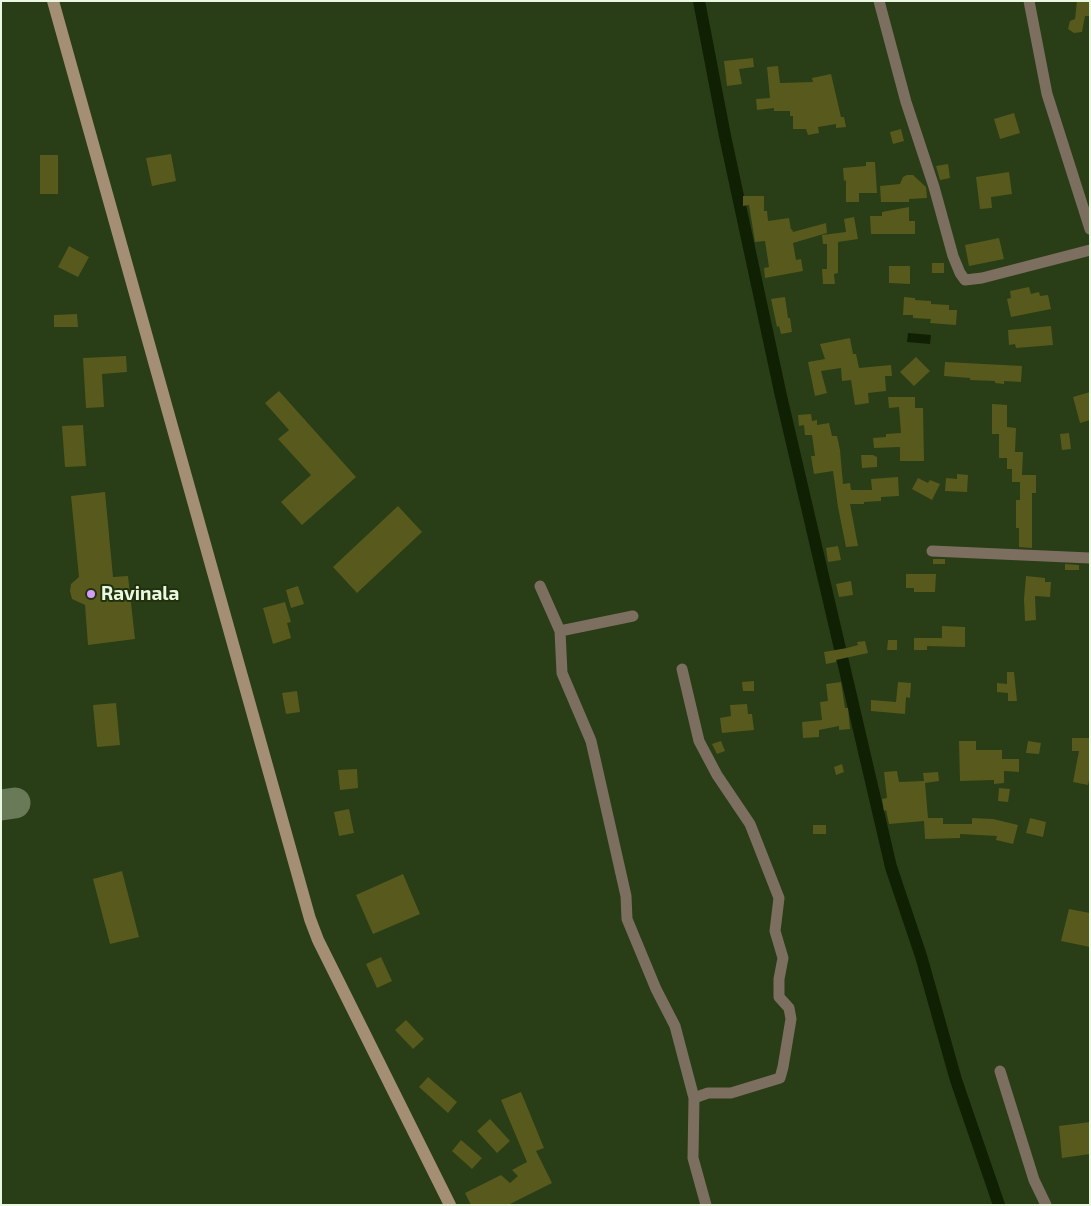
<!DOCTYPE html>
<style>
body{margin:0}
#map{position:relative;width:1091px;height:1206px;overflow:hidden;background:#293d17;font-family:"Exo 2",sans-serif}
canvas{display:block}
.frame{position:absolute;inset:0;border:2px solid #eaf7e1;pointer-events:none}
</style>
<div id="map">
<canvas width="1091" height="1206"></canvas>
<div class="frame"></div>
</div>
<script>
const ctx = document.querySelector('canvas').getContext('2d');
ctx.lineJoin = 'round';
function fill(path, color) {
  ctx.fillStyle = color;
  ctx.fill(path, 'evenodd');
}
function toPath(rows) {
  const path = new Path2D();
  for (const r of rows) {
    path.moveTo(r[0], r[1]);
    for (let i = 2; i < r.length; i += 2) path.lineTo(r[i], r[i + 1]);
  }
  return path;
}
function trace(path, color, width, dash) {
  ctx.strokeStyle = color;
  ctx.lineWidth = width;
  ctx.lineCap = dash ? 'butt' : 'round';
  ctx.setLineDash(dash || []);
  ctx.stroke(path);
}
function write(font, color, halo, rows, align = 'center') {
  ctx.font = font + ' "Exo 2",sans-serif';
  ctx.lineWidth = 4;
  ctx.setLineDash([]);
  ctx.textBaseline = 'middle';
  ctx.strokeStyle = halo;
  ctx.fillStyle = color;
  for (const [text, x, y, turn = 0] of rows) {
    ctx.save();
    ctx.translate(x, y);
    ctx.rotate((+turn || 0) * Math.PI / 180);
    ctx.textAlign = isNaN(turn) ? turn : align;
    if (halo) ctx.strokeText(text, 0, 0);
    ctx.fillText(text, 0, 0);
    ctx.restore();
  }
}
const water = toPath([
 [908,333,931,335,930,344,907,342]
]);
const canal = toPath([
 [699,1,725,136,781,396,891,867,921,956,956,1080,999,1205]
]);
const taxiway = toPath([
 [1,805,15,803]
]);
const building = toPath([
 [1077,1,1090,1,1090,16,1085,16,1082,32,1074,33,1068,29,1070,21,1075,19],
 [753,58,754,67,739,69,742,84,727,86,724,61],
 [778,66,780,83,813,82,812,78,831,74,841,117,844,117,846,127,836,128,836,124,818,127,819,133,808,135,806,129,793,129,793,116,790,116,790,111,774,111,774,108,757,110,756,99,770,98,767,67],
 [1014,113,1020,133,1000,139,994,119],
 [901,129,904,141,893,144,890,132],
 [171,154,176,181,152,186,146,158],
 [40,155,58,155,58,194,40,194],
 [866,162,875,162,877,193,859,193,859,202,846,202,846,180,844,181,843,168,866,166],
 [948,164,950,178,940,180,936,166],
 [1009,172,1012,194,991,197,992,208,980,209,976,177],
 [907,175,913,175,926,187,927,198,909,199,909,202,881,202,880,186,900,184,903,177],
 [743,196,764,196,764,211,767,211,768,221,789,218,791,230,792,229,793,232,826,223,827,233,793,243,796,260,801,259,803,271,765,278,764,268,769,267,765,241,755,242,749,205,743,206],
 [909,207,909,221,915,221,915,234,871,234,870,216,882,216,882,212],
 [854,217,858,239,838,242,838,273,834,274,835,284,823,284,822,269,827,269,827,244,823,244,822,235,846,232,844,219],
 [999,238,1004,259,969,266,965,245],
 [69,246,89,257,78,277,58,267],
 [932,263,944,263,944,273,932,273],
 [889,266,910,266,910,284,889,283],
 [1029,287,1031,294,1039,292,1040,296,1048,295,1051,309,1011,317,1007,299,1011,298,1010,291],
 [785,297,788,318,790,318,792,332,781,334,779,326,777,327,771,299],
 [904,297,915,298,915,300,931,301,931,304,949,305,949,310,957,310,956,325,930,323,931,319,913,318,913,315,903,315],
 [77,314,78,327,54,327,54,315],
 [1051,326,1053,345,1016,348,1015,344,1009,345,1008,330],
 [850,338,853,354,856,354,859,368,891,365,892,376,885,376,886,391,868,393,869,403,855,405,851,380,842,381,841,368,821,371,827,393,815,396,808,362,825,359,820,344],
 [126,356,127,372,102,374,104,407,86,408,83,358],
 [916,357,930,371,914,386,900,372],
 [945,362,1022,366,1021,382,1004,381,1004,384,995,383,995,381,970,380,970,378,944,376],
 [279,391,356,477,302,525,281,502,311,475,278,439,289,430,265,403],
 [1090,392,1090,420,1080,423,1073,397],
 [888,397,915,397,915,408,923,408,924,461,900,461,900,447,874,448,873,438,886,437,886,434,901,433,899,407,889,408],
 [992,404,1007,405,1007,427,1016,428,1015,452,1023,452,1022,475,1036,475,1036,493,1032,493,1032,548,1019,547,1019,528,1016,528,1016,500,1020,500,1020,482,1012,482,1012,469,1007,469,1007,458,999,458,999,434,992,434],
 [811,414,812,421,817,420,817,425,829,423,832,436,837,436,840,450,843,484,850,483,851,490,872,490,871,479,898,477,899,496,881,497,881,501,864,502,864,504,850,504,858,546,846,547,838,507,833,471,814,474,811,456,815,456,812,435,805,435,804,425,799,426,798,415],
 [83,425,86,466,65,467,62,426],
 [1069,433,1071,449,1062,450,1060,434],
 [861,455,873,455,877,457,877,467,862,468],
 [957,474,968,475,967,492,945,491,946,478,957,479],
 [918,478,928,483,930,480,940,484,932,500,912,489],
 [105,492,113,577,128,576,135,639,88,645,85,605,72,599,70,591,71,584,79,577,71,496],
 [398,506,422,532,357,593,333,567],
 [838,546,841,560,828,562,826,548],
 [933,559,945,559,945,564,933,564],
 [1065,564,1079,565,1079,570,1065,570],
 [906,574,936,574,935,592,914,592,914,588,906,588],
 [1026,576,1045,578,1045,582,1051,582,1050,597,1035,596,1036,620,1025,621,1024,599],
 [851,581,853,595,839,597,836,584],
 [298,586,304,604,291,608,286,590],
 [285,602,291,622,287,623,291,638,273,644,263,608],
 [942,626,965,627,965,647,927,646,927,650,914,650,914,638,942,638],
 [888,640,897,640,897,650,887,650],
 [865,641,868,653,836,660,836,662,826,664,824,652,847,648,858,645,857,642],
 [1007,672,1014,672,1017,701,1008,701,1008,693,997,692,997,683,1007,684],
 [754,681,754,691,743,691,742,682],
 [841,682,845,708,848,708,850,729,839,730,839,726,819,730,819,737,803,738,802,722,822,720,820,702,828,701,826,684],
 [898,682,911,683,910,698,906,697,905,714,871,711,871,700,896,702],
 [297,691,300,712,286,714,282,693],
 [116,703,120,745,97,747,93,705],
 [747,704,748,714,752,714,754,730,722,733,720,718,731,716,730,705],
 [1072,738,1090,738,1090,776,1088,785,1073,782,1079,751,1072,751],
 [721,741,725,751,717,754,712,744],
 [959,741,976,741,976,750,1002,750,1002,759,1019,759,1019,772,1004,771,1004,783,994,784,994,780,960,781],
 [1028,741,1041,743,1039,754,1026,753],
 [842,764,844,772,836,775,834,767],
 [357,769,358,788,340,790,338,770],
 [897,771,899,782,924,781,923,773,938,772,939,781,925,783,928,818,943,818,943,824,972,824,972,818,993,819,1018,825,1013,844,996,840,997,836,960,834,960,838,925,839,924,821,889,824,886,810,884,811,882,799,887,798,884,772],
 [999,788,1010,789,1008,802,998,801],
 [349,809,354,833,339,836,334,812],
 [1030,818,1046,822,1043,837,1026,833],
 [813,825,826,825,826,834,813,834],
 [122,871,139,937,110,944,93,879],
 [403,874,420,914,373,934,356,895],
 [1069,909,1090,913,1090,947,1061,941],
 [381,957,392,981,377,988,366,964],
 [406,1020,424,1039,413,1049,395,1030],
 [428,1077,457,1102,448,1113,419,1087],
 [521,1092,544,1148,536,1151,552,1183,508,1205,471,1205,465,1193,501,1175,510,1183,518,1176,512,1170,527,1162,501,1100],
 [490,1119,510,1141,497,1153,477,1131],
 [1090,1122,1090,1154,1062,1158,1059,1126],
 [461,1140,482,1158,472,1169,452,1151]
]);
const street = toPath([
 [879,1,906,102,934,187,953,256,960,273,965,280,982,278,1090,250],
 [1029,1,1047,94,1090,229],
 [932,551,1090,558],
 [540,586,560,631,562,673,591,741,626,896,627,919,656,989,675,1026,694,1098,693,1158,706,1205],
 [560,631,633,616],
 [682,669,699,741,717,775,750,824,779,898,775,931,783,958,779,979,779,997,789,1008,791,1019,783,1067,780,1078,731,1093,708,1093,694,1098],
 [1000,1071,1034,1180,1046,1205]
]);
const secondary = toPath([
 [53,1,310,919,318,940,450,1205]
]);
const markers = [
 [91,594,5,"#d69bfa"]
];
const poiNames = [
 ["Ravinala",101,594]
];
fill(water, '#102002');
trace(canal, '#102002', 12);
trace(taxiway, '#687a58', 31);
fill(building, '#575a1c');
trace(street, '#7c6f5f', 11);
trace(secondary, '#a48e74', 12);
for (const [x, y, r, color] of markers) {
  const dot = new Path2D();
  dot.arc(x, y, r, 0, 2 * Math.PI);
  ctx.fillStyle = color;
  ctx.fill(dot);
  trace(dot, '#1f320c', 2);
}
write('bold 19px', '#eaf7e1', '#1f320c', poiNames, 'left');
</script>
